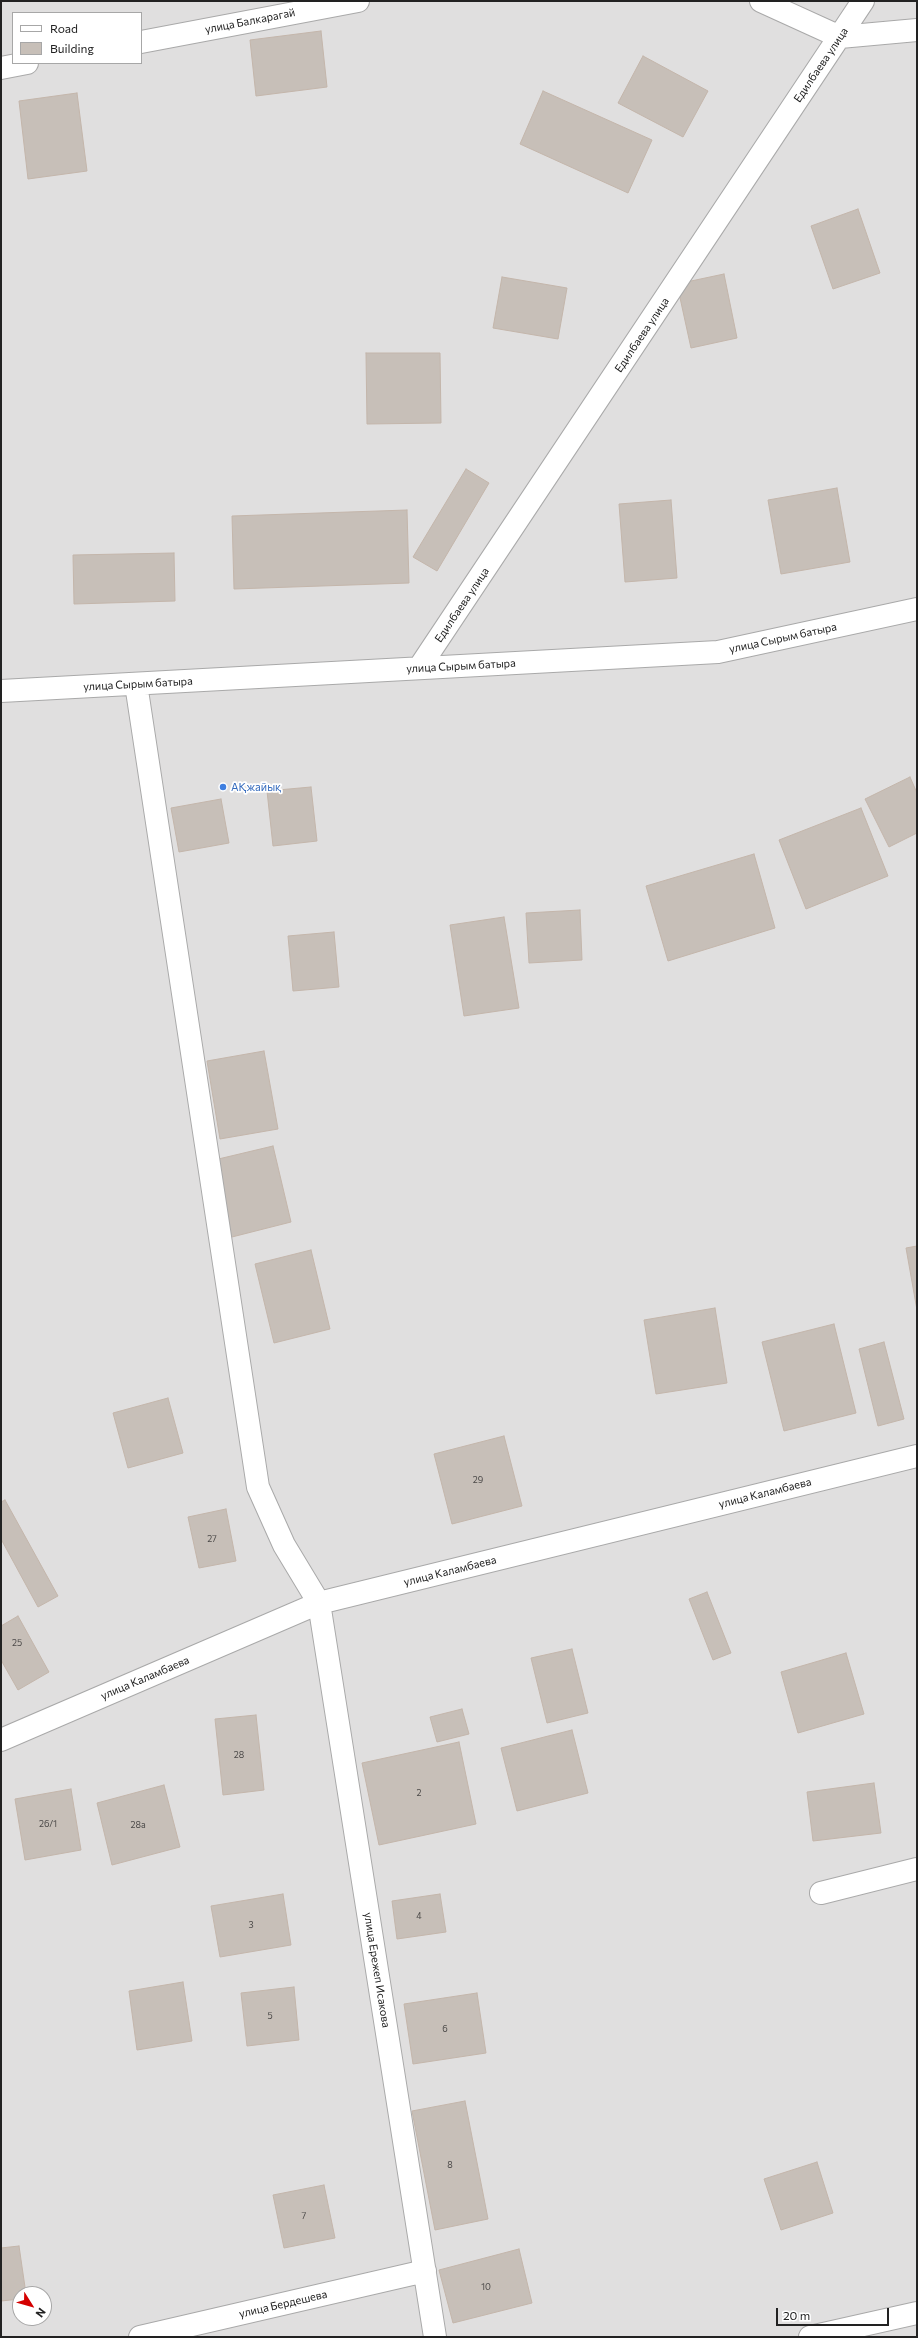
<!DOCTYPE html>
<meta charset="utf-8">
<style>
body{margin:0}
#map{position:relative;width:918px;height:2338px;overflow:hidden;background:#f2efe9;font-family:Commissioner,sans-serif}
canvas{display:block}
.frame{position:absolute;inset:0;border:2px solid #222;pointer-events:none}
.legend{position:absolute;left:12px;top:12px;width:130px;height:52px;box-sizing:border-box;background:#fff;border:1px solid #a7a7a7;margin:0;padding:5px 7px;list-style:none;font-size:12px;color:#222}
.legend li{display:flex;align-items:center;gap:8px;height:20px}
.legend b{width:20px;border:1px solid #a7a7a7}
.north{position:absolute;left:12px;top:2286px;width:40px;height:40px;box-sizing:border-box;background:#fff;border:1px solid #a7a7a7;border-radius:50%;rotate:127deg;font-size:11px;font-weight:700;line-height:16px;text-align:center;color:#222}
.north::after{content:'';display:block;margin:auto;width:14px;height:18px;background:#d40000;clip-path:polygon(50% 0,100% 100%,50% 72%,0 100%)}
.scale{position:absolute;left:776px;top:2308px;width:113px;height:18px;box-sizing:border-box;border:2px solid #222;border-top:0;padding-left:5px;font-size:12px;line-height:14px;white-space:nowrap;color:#222;-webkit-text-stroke:3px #fff;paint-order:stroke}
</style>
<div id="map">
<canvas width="918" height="2338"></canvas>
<div class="frame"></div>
<ul class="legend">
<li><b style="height:5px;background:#fff"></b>Road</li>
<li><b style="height:11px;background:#c7bfb8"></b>Building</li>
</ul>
<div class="north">N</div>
<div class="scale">20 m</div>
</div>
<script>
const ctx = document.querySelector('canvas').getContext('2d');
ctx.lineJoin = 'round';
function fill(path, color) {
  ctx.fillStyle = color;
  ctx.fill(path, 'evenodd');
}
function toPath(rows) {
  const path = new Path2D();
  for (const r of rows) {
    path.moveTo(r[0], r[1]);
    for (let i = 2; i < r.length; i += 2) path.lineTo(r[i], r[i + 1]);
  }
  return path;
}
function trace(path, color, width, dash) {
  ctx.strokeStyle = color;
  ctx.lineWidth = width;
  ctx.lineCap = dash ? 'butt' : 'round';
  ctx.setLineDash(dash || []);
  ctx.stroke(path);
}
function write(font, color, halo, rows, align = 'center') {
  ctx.font = font + ' Commissioner,sans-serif';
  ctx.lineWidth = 3.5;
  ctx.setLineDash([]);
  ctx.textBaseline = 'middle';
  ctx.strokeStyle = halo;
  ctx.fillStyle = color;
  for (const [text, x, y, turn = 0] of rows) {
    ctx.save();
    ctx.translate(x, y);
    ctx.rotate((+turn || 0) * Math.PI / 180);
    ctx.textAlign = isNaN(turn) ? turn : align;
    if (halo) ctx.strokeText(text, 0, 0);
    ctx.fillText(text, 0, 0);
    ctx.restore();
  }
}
const residential = toPath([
 [1,1,917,1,917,2337,1,2337],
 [13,13,141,13,141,63,13,63],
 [20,2294,44,2294,44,2318,20,2318]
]);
const building = toPath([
 [321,31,327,87,256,96,250,40,321,31],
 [643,56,708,91,683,137,618,103,643,56],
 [543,91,652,140,628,193,520,144,543,91],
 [77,93,87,171,28,179,19,101,77,93],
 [858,209,880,273,833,289,811,226,858,209],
 [724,274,737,338,691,348,677,284,724,274],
 [502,277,567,288,558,339,493,328,502,277],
 [366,353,440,353,441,423,367,424,366,353],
 [466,469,489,483,437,571,413,557,466,469],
 [837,488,850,562,781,574,768,500,837,488],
 [671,500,677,578,625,582,619,504,671,500],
 [407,510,409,583,234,589,232,516,407,510],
 [174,553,175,601,74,604,73,555,174,553],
 [910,777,917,793,917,833,889,847,865,799,910,777],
 [311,787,317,841,273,846,267,791,311,787],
 [221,799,229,843,179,852,171,808,221,799],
 [861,808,888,876,806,909,779,840,861,808],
 [754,854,775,928,668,961,646,886,754,854],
 [580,910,582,960,529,963,526,913,580,910],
 [504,917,519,1008,464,1016,450,925,504,917],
 [334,932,339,987,293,991,288,936,334,932],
 [264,1051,278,1129,220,1139,207,1061,264,1051],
 [273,1146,291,1222,228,1238,210,1161,273,1146],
 [917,1246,917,1310,906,1248,917,1246],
 [311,1250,330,1329,274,1343,255,1264,311,1250],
 [715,1308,727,1383,656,1394,644,1320,715,1308],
 [834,1324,856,1413,784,1431,762,1342,834,1324],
 [884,1342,904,1419,878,1426,859,1349,884,1342],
 [168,1398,183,1453,128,1468,113,1413,168,1398],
 [504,1436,522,1506,452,1524,434,1454,504,1436],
 [5,1500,58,1596,38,1607,1,1539,1,1502,5,1500],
 [226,1509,236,1561,199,1568,188,1517,226,1509],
 [707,1592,731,1653,713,1660,689,1599,707,1592],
 [18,1616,49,1672,18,1690,1,1660,1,1626,18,1616],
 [572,1649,588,1713,547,1723,531,1658,572,1649],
 [846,1653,864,1714,798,1733,781,1672,846,1653],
 [462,1709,469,1734,437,1742,430,1717,462,1709],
 [256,1715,264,1790,223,1795,215,1719,256,1715],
 [572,1730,588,1793,517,1811,501,1748,572,1730],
 [459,1742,476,1824,379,1845,362,1763,459,1742],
 [874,1783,881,1833,813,1841,807,1792,874,1783],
 [164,1785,180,1847,112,1865,97,1803,164,1785],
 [71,1789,81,1850,25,1860,15,1799,71,1789],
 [283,1894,291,1945,220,1957,211,1906,283,1894],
 [440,1894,446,1932,397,1939,392,1901,440,1894],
 [183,1982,192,2041,137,2050,129,1991,183,1982],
 [294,1987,299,2040,247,2046,241,1993,294,1987],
 [477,1993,486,2053,413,2064,404,2004,477,1993],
 [465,2101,488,2219,435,2230,412,2111,465,2101],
 [817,2162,833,2213,781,2230,764,2179,817,2162],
 [324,2185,335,2238,284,2248,273,2195,324,2185],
 [19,2246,26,2294,20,2294,20,2299,1,2301,1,2248,19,2246],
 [519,2249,532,2303,453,2323,439,2270,519,2249]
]);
const minor = toPath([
 [761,1,840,37,917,30],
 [141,42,358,1],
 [1,68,27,63],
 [419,668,863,1],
 [136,684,258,1487,284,1545,319,1603,435,2337],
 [1,691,718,652,917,609],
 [1,1740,319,1603,917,1456],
 [821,1893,917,1869],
 [140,2337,425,2271],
 [810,2337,917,2313]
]);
const markers = [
 [223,787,4,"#3f7fe0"]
];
const numberNames = [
 ["29",478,1480],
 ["27",212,1539],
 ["25",17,1643],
 ["28",239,1755],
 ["2",419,1793],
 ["26/1",48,1824],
 ["28а",138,1825],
 ["4",419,1916],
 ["3",251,1925],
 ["5",270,2016],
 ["6",445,2029],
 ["8",450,2165],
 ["7",304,2216],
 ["10",486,2287]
];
const streetNames = [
 ["улица Балкарагай",250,21,-11],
 ["Едилбаева улица",821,65,-56],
 ["Едилбаева улица",642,335,-56],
 ["Едилбаева улица",462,605,-56],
 ["улица Сырым батыра",783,638,-12],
 ["улица Сырым батыра",461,666,-3],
 ["улица Сырым батыра",138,684,-3],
 ["улица Каламбаева",765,1493,-14],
 ["улица Каламбаева",450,1571,-14],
 ["улица Каламбаева",145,1678,-23],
 ["улица Ережеп Исакова",377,1970,81],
 ["улица Бердешева",283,2304,-13]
];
const shopNames = [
 ["АҚжайық",231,787]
];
fill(residential, '#e0dfdf');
fill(building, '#c7bfb8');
trace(building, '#c4b6ab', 1);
trace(minor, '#a9a9a9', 24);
trace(minor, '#fff', 22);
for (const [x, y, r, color] of markers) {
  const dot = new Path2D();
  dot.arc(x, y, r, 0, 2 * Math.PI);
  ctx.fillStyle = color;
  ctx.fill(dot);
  trace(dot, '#fff', 1.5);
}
write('9px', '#4b4948', null, numberNames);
write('11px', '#222', '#fff', streetNames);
write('11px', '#366cbe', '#fff', shopNames, 'left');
</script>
